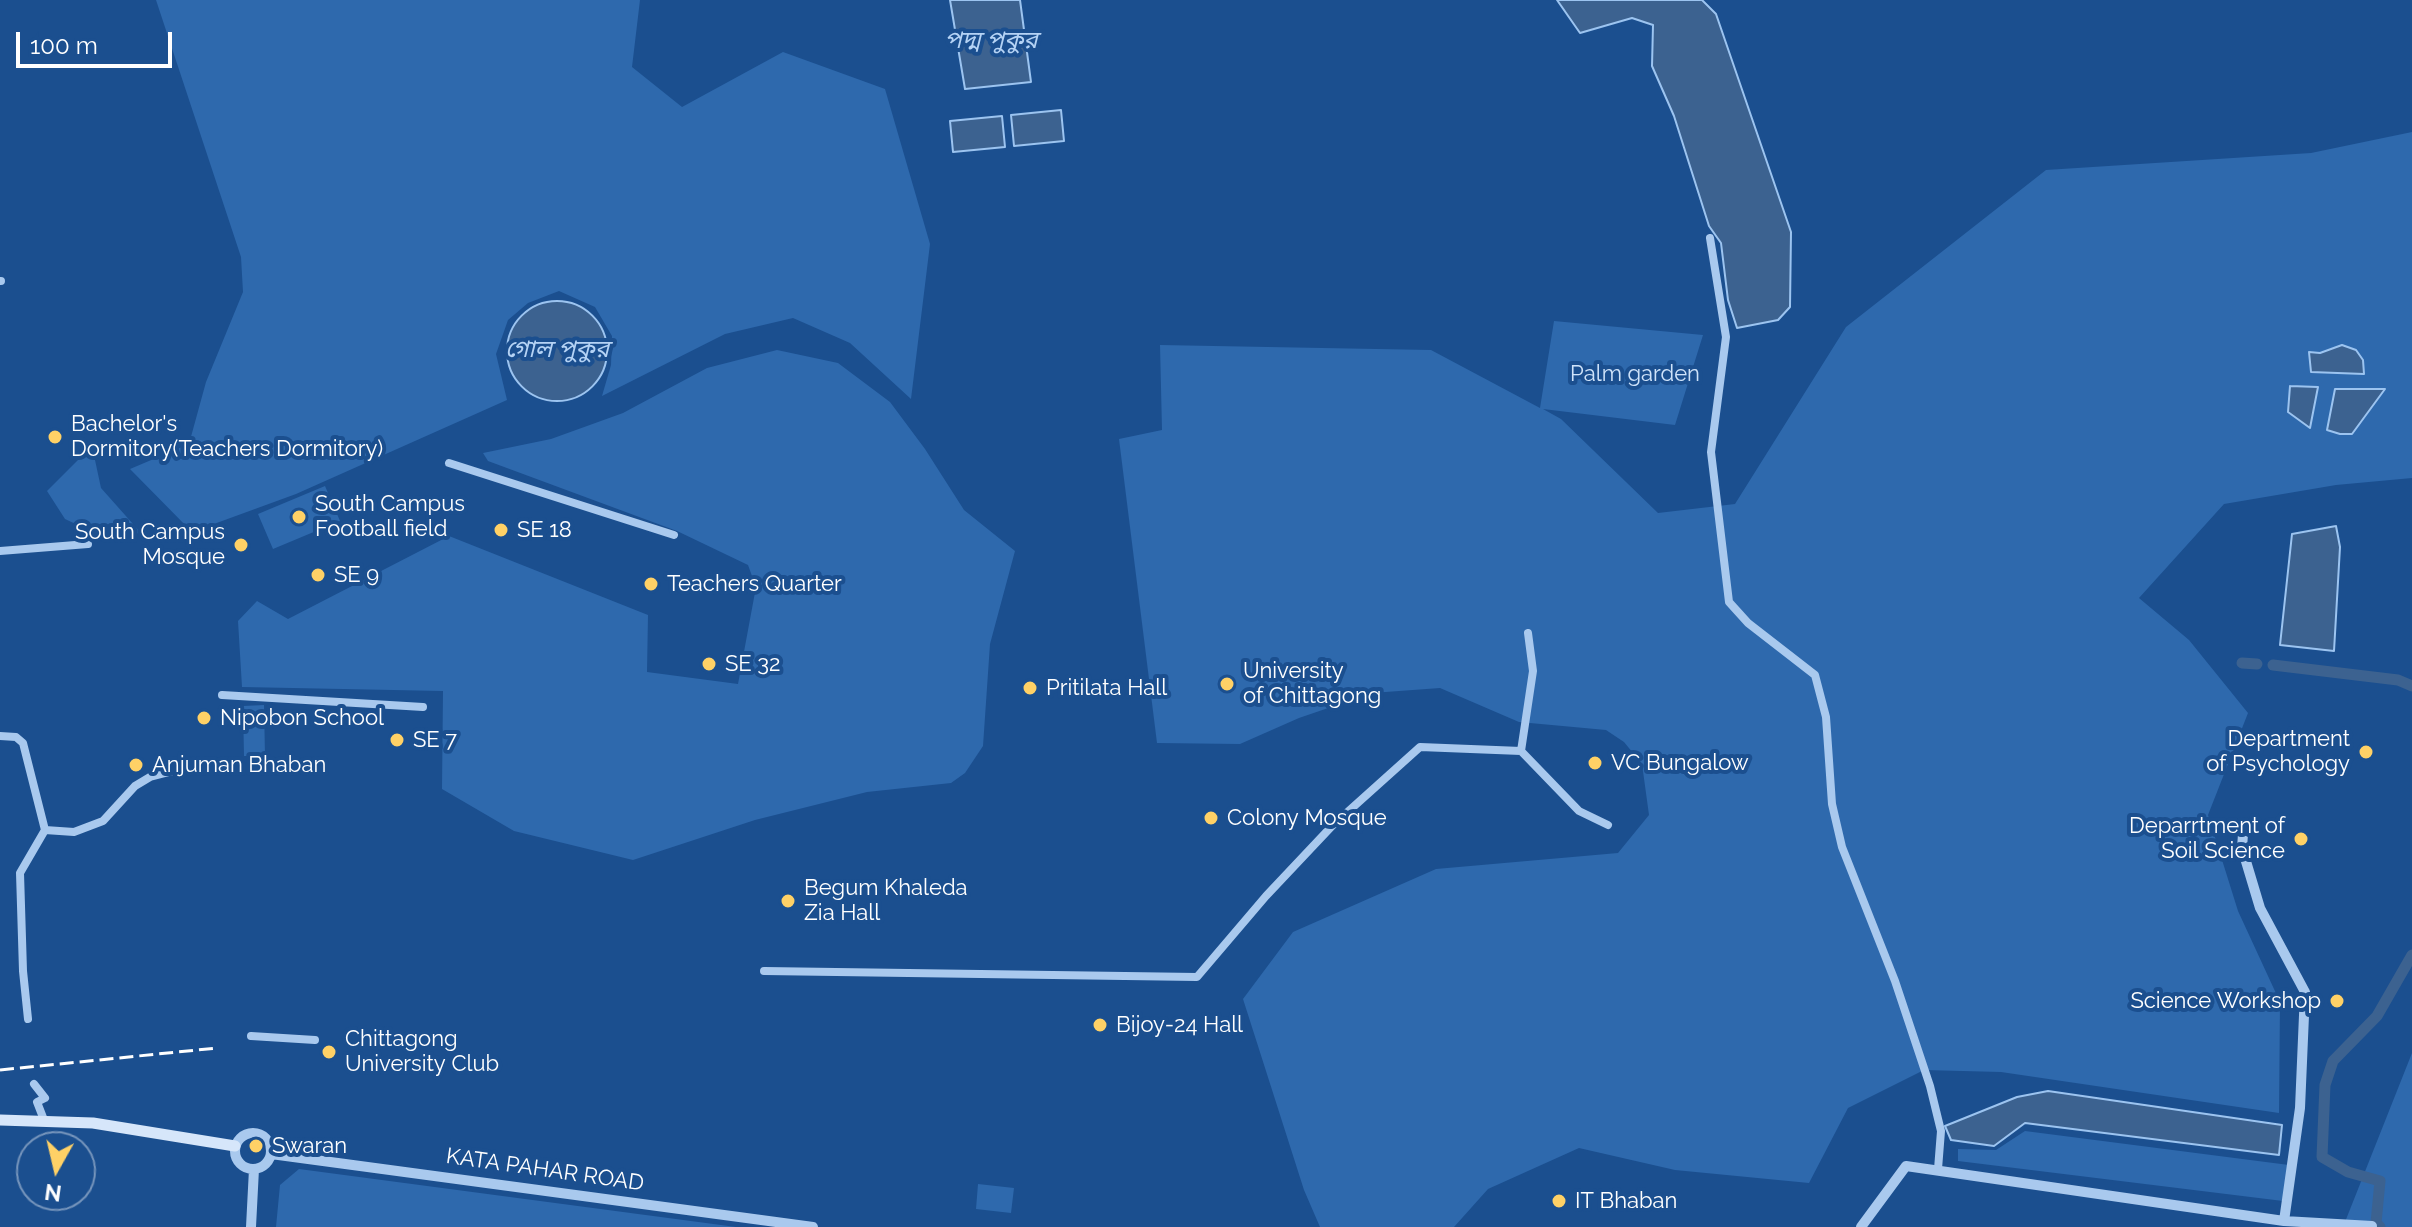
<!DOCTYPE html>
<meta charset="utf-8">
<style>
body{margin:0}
#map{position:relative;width:2412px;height:1227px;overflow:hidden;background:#1b4f8f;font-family:Raleway,sans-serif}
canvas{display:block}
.north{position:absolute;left:16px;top:1131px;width:80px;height:80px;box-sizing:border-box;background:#1b4f8f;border:2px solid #7695bc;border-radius:50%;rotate:188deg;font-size:22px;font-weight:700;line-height:32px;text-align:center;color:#fff}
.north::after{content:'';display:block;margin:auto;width:28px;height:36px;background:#ffd166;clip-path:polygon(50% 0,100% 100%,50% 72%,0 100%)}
.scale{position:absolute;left:16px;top:32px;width:156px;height:36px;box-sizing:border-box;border:4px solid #fff;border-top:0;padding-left:10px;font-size:24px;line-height:28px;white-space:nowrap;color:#fff;-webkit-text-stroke:6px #1b4f8f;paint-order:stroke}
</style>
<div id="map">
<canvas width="2412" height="1227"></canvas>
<div class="north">N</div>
<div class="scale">100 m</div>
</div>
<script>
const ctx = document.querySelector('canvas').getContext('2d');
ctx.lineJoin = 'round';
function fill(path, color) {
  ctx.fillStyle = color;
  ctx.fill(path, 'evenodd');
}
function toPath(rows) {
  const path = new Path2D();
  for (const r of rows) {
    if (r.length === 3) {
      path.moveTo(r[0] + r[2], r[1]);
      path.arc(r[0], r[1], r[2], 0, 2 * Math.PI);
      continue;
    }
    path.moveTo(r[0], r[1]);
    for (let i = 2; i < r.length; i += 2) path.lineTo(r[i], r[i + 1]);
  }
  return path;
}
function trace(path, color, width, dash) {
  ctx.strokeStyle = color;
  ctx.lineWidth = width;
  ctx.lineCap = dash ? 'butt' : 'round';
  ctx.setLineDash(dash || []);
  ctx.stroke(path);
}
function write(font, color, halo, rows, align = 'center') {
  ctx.font = font + ' Raleway,"Noto Sans Bengali",sans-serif';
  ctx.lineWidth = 8;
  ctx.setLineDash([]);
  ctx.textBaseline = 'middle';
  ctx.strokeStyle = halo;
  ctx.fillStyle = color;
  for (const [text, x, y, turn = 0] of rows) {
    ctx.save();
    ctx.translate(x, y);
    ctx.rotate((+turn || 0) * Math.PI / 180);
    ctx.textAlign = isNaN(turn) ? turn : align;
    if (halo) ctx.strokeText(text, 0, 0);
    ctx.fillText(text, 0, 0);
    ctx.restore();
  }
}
const green = toPath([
 [156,0,640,0,632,67,682,107,783,52,885,89,930,244,911,399,850,343,793,318,725,334,602,396,611,365,612,336,595,307,559,291,528,303,508,320,496,354,507,400,296,494,192,532,130,469,189,444,206,382,243,292,241,257],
 [2412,132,2412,478,2336,485,2224,504,2139,598,2189,640,2248,713,2208,815,2238,911,2280,1002,2279,1113,2001,1072,1924,1070,1848,1108,1809,1183,1675,1170,1579,1148,1488,1189,1454,1227,1320,1227,1304,1190,1243,999,1293,932,1436,869,1618,853,1649,815,1642,764,1624,742,1606,730,1519,722,1440,688,1372,693,1299,718,1240,744,1157,743,1119,439,1162,430,1160,345,1431,350,1540,408,1554,321,1703,335,1675,425,1543,409,1561,419,1658,513,1735,504,1846,327,2046,170,2311,153],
 [777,350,838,363,890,402,925,449,964,510,1015,551,990,644,983,746,965,773,951,783,867,792,755,820,633,860,514,831,442,789,443,691,242,687,238,621,257,601,288,619,449,536,648,615,647,672,738,684,756,587,748,565,677,531,488,461,483,453,551,439,623,413,707,368],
 [92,446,101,488,141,533,101,536,65,519,47,491],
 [325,486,340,521,273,549,258,514],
 [264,705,265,756,244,756,243,706],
 [2412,1053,2412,1227,2343,1227],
 [2025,1131,2289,1165,2283,1201,1958,1161,1958,1149,1996,1150],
 [299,1169,736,1227,276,1227,280,1185],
 [978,1184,1014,1188,1011,1213,976,1209]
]);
const water = toPath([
 [950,0,1020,0,1031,82,965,89,950,0],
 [1557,0,1702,0,1716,14,1791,232,1790,307,1778,320,1737,328,1728,300,1721,243,1709,226,1674,116,1652,66,1653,25,1632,18,1580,33,1557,0],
 [1061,110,1064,141,1014,146,1011,115,1061,110],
 [1002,116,1005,147,953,152,950,121,1002,116],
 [557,351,50],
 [2342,345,2356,350,2363,360,2364,374,2311,372,2309,352,2320,353,2342,345],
 [2290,386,2318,387,2310,428,2288,412,2290,386],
 [2335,389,2385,389,2352,434,2340,434,2327,430,2335,389],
 [2336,526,2340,547,2334,651,2280,645,2292,534,2336,526],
 [2048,1091,2282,1125,2279,1155,2025,1123,1994,1146,1951,1140,1945,1126,2017,1097,2048,1091]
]);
const canal = toPath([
 [2242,663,2257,664],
 [2273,665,2398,680,2412,686],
 [2380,1227,2376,1223,2380,1181,2348,1172,2322,1157,2325,1085,2333,1061,2377,1016,2412,955]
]);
const minor = toPath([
 [1710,238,1726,337,1711,452,1729,602,1748,623,1815,675,1826,717,1832,804,1842,847,1895,981,1930,1086,1941,1131,1938,1169],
 [0,281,1,281],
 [449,463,674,535],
 [0,551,88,544],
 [222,695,423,707],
 [0,736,16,737,23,743,45,830],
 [1521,751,1533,671,1528,633],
 [45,830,74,832,103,821,135,786,150,777,177,770,233,768],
 [764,971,1197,977,1266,896,1332,826,1420,747,1521,751,1579,811,1608,825],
 [28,1019,23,971,20,873,45,830],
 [251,1036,315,1040],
 [34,1084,45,1098,37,1102,44,1120]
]);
const tertiary = toPath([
 [2243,834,2242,848,2260,908,2305,992,2300,1108,2284,1221],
 [253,1151,18],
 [271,1154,813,1227],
 [251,1227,254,1169],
 [1861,1227,1906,1166,2284,1221,2372,1226]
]);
const secondary = toPath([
 [0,1120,93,1123,235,1146]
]);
const rail = toPath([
 [0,1070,217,1048]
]);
const markers = [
 [55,437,8,"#ffd166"],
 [299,517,8,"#ffd166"],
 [501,530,8,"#ffd166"],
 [241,545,8,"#ffd166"],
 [318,575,8,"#ffd166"],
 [651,584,8,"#ffd166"],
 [709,664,8,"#ffd166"],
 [1227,684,8,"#ffd166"],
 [1030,688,8,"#ffd166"],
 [204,718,8,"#ffd166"],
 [397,740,8,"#ffd166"],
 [2366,752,8,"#ffd166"],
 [1595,763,8,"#ffd166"],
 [136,765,8,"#ffd166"],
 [1211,818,8,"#ffd166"],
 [2301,839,8,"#ffd166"],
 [788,901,8,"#ffd166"],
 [2337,1001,8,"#ffd166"],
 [1100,1025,8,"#ffd166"],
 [329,1052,8,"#ffd166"],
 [256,1146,8,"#ffd166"],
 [1559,1201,8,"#ffd166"]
];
const parkNames = [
 ["Palm garden",1635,374]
];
const poiNames = [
 ["Bachelor's",71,424],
 ["Dormitory(Teachers Dormitory)",71,449],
 ["South Campus",315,504],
 ["Football field",315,529],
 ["SE 18",517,530],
 ["South Campus",225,532,"right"],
 ["Mosque",225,557,"right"],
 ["SE 9",334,575],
 ["Teachers Quarter",667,584],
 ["SE 32",725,664],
 ["University",1243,671],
 ["of Chittagong",1243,696],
 ["Pritilata Hall",1046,688],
 ["Nipobon School",220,718],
 ["Department",2350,739,"right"],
 ["of Psychology",2350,764,"right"],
 ["SE 7",413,740],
 ["VC Bungalow",1611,763],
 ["Anjuman Bhaban",152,765],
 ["Colony Mosque",1227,818],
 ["Deparrtment of",2285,826,"right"],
 ["Soil Science",2285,851,"right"],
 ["Begum Khaleda",804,888],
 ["Zia Hall",804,913],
 ["Science Workshop",2321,1001,"right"],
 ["Bijoy-24 Hall",1116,1025],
 ["Chittagong",345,1039],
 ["University Club",345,1064],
 ["Swaran",272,1146],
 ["IT Bhaban",1575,1201]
];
const streetNames = [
 ["KATA PAHAR ROAD",545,1170,8]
];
const waterNames = [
 ["পদ্ম পুকুর",991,41],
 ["গোল পুকুর",557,350]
];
fill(green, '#2e69ad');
fill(water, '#3c6290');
trace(water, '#9cc4f0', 2);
trace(canal, '#3c6290', 11);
trace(minor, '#a9c9ee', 8);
trace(tertiary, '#a9c9ee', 10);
trace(secondary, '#d6e6fa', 11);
trace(rail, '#fff', 3, [14, 6]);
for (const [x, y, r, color] of markers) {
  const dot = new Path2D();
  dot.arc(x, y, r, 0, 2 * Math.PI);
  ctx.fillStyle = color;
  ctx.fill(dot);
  trace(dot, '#1b4f8f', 3);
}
write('22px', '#cfe3fa', '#1b4f8f', parkNames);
write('22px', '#fff', '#1b4f8f', poiNames, 'left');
write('22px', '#fff', '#1b4f8f', streetNames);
write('italic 24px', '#b5d3f5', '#1b4f8f', waterNames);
</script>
